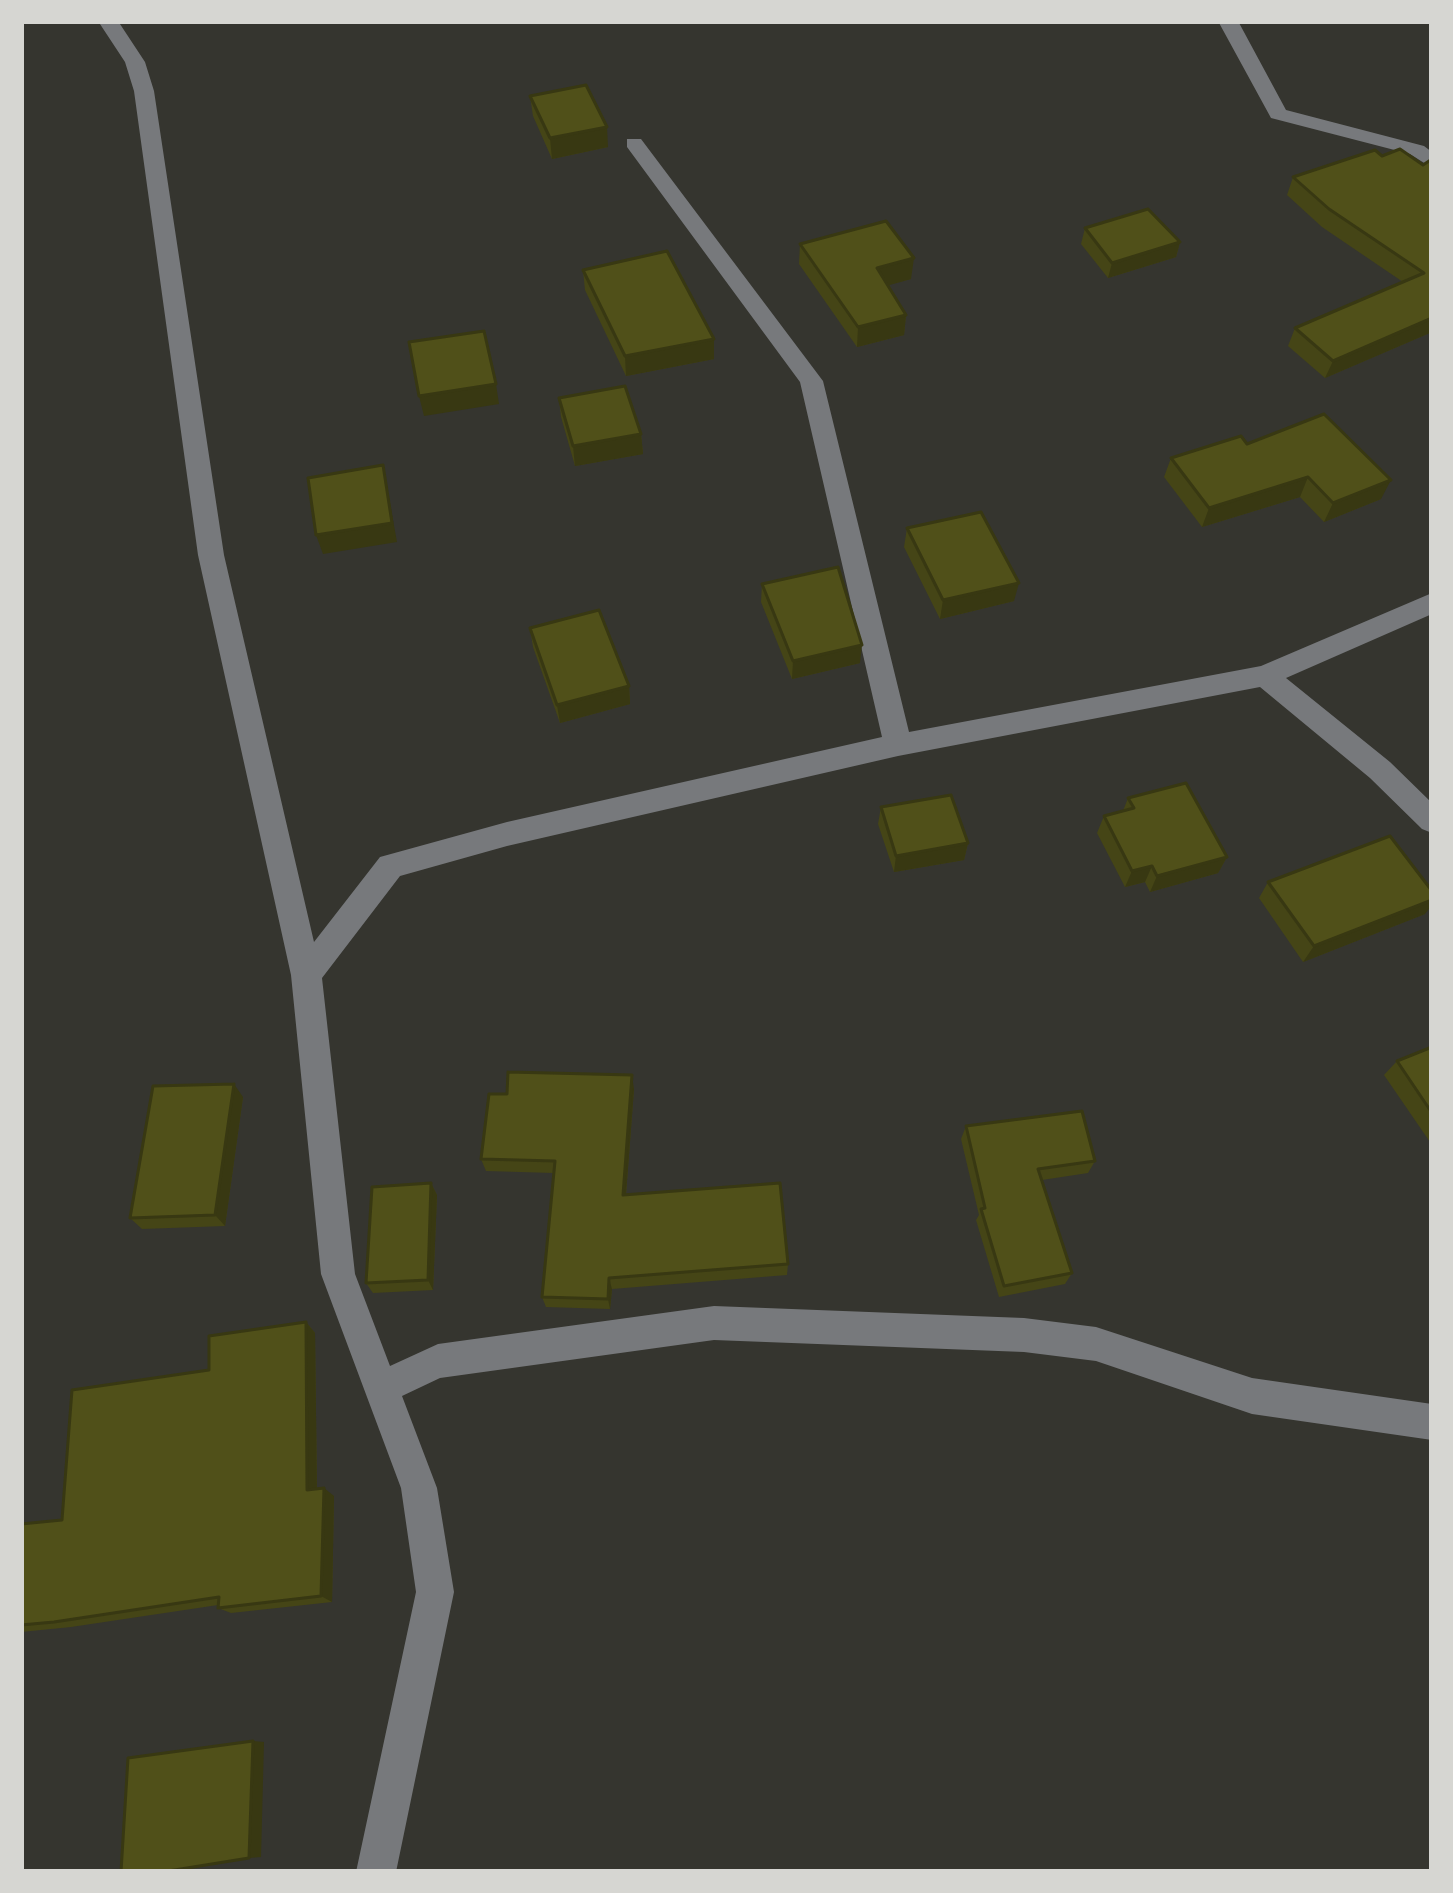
<!DOCTYPE html>
<style>
body{margin:0}
#map{position:relative;width:1453px;height:1893px;overflow:hidden;background:#35352f;font-family:"DejaVu Sans",sans-serif}
canvas{display:block}
.frame{position:absolute;inset:0;border:24px solid #d6d6d2;pointer-events:none}
</style>
<div id="map">
<canvas width="1453" height="1893"></canvas>
<div class="frame"></div>
</div>
<script>
const ctx = document.querySelector('canvas').getContext('2d');
ctx.lineJoin = 'round';
function toPath(rows) {
  const path = new Path2D();
  for (const r of rows) {
    path.moveTo(r[0], r[1]);
    for (let i = 2; i < r.length; i += 2) path.lineTo(r[i], r[i + 1]);
  }
  return path;
}
function fill(path, color) {
  ctx.fillStyle = color;
  ctx.fill(path, 'evenodd');
}
function trace(path, color, width, dash) {
  ctx.strokeStyle = color;
  ctx.lineWidth = width;
  ctx.lineCap = dash ? 'butt' : 'round';
  ctx.setLineDash(dash || []);
  ctx.stroke(path);
}
const minor = toPath([
 [98,21,118,21,145,62,154,91,224,555,314,942,380,857,507,822,882,737,800,382,627,147,627,139,641,139,823,381,909,732,1261,666,1432,593,1432,614,1286,678,1390,762,1432,803,1432,833,1422,829,1370,778,1260,687,898,756,507,846,400,876,322,978,355,1274,390,1366,438,1344,714,1306,1024,1318,1096,1327,1252,1378,1432,1404,1432,1440,1252,1414,1096,1361,1024,1352,714,1340,440,1378,402,1396,437,1488,454,1592,396,1872,356,1872,416,1592,401,1488,321,1274,291,975,198,555,134,91,125,62,98,21],
 [1218,21,1238,21,1286,110,1424,146,1432,152,1432,168,1410,154,1271,118,1218,21]
]);
const wall = toPath([
 [530,96,608,147,552,159,533,116],
 [1382,156,1423,165,1432,332,1325,378,1288,346,1295,328,1403,282,1322,227,1287,195,1293,177],
 [1085,228,1180,242,1176,257,1108,278,1081,244],
 [800,244,911,279,888,285,906,315,904,335,857,347,799,264],
 [583,270,714,359,626,376,585,290],
 [559,398,641,434,643,454,575,466,561,417],
 [1247,444,1381,499,1324,522,1300,497,1202,527,1164,477,1171,458],
 [907,528,1014,601,940,619,904,547],
 [762,584,860,663,792,679,761,602],
 [530,628,629,686,630,704,560,723,533,647],
 [1128,798,1227,857,1218,873,1150,892,1145,882,1125,887,1097,833,1104,816,1123,811],
 [881,807,968,843,964,860,894,872,878,824],
 [1268,882,1425,914,1303,962,1259,898],
 [1432,1047,1432,1145,1384,1075,1397,1061],
 [634,1089,626,1195,788,1264,787,1275,612,1289,610,1309,546,1307,542,1297,554,1173,486,1171,481,1159],
 [243,1097,225,1226,142,1229,130,1218],
 [966,1126,1095,1161,1088,1173,1042,1180,1072,1273,1065,1284,999,1297,976,1220,979,1215,961,1139],
 [431,1183,437,1195,433,1290,373,1293,366,1283],
 [306,1322,315,1333,317,1489,334,1496,332,1602,231,1613,218,1608,218,1605,71,1627,21,1632,21,1524,62,1520,209,1370]
]);
const shadedWall = toPath([
 [607,127,608,147,552,159,550,138],
 [1180,242,1176,257,1108,278,1112,263],
 [914,258,911,279,875,289,877,268],
 [906,315,904,335,857,347,858,327],
 [1432,318,1432,332,1325,378,1333,361],
 [714,339,714,359,626,376,625,356],
 [496,384,499,404,424,416,419,396],
 [641,434,643,454,575,466,573,446],
 [383,465,397,542,323,554,316,535],
 [1308,477,1300,497,1202,527,1209,508],
 [1391,480,1381,499,1324,522,1333,503],
 [1019,583,1014,601,940,619,943,600],
 [862,645,860,663,792,679,793,661],
 [629,686,630,704,560,723,557,705],
 [968,843,964,860,894,872,896,856],
 [1227,857,1218,873,1150,892,1157,876],
 [1152,866,1145,882,1125,887,1132,871],
 [1432,900,1432,905,1425,914,1303,962,1314,946],
 [632,1075,634,1089,625,1207,623,1195],
 [234,1084,243,1097,225,1226,215,1215],
 [431,1183,437,1195,433,1290,428,1280],
 [609,1278,612,1289,610,1309,608,1299],
 [306,1322,315,1333,317,1498,307,1490],
 [324,1488,334,1496,332,1602,321,1596],
 [253,1741,264,1742,261,1857,249,1858]
]);
const building = toPath([
 [586,85,607,127,550,138,530,96,586,85],
 [1400,149,1423,165,1432,159,1432,318,1333,361,1295,328,1424,273,1329,209,1293,177,1375,150,1382,156,1400,149],
 [1148,209,1180,242,1112,263,1085,228,1148,209],
 [886,221,914,258,877,268,906,315,858,327,800,244,886,221],
 [667,251,714,339,625,356,583,270,667,251],
 [484,331,496,384,419,396,409,342,484,331],
 [625,386,641,434,573,446,559,398,625,386],
 [1324,414,1391,480,1333,503,1308,477,1209,508,1171,458,1241,436,1247,444,1324,414],
 [383,465,392,523,316,535,308,478,383,465],
 [981,512,1019,583,943,600,907,528,981,512],
 [838,567,862,645,793,661,762,584,838,567],
 [599,610,629,686,557,705,530,628,599,610],
 [1186,783,1227,857,1157,876,1152,866,1132,871,1104,816,1134,808,1128,798,1186,783],
 [951,795,968,843,896,856,881,807,951,795],
 [1390,836,1432,891,1432,900,1314,946,1268,882,1390,836],
 [1432,1047,1432,1113,1397,1061,1432,1047],
 [508,1072,632,1075,623,1195,780,1183,788,1264,609,1278,608,1299,542,1297,555,1161,481,1159,489,1094,507,1094,508,1072],
 [234,1084,215,1215,130,1218,153,1086,234,1084],
 [1082,1111,1095,1161,1038,1169,1072,1273,1004,1286,981,1209,985,1208,966,1126,1082,1111],
 [431,1183,428,1280,366,1283,372,1187,431,1183],
 [306,1322,307,1490,324,1488,321,1596,218,1608,219,1597,54,1622,21,1625,21,1524,62,1520,72,1390,209,1370,209,1336,306,1322],
 [253,1741,249,1858,162,1872,121,1872,128,1758,253,1741]
]);
fill(minor, '#77797c');
fill(wall, '#454516');
fill(shadedWall, '#383812');
fill(building, '#505019');
trace(building, '#383812', 3);
</script>
